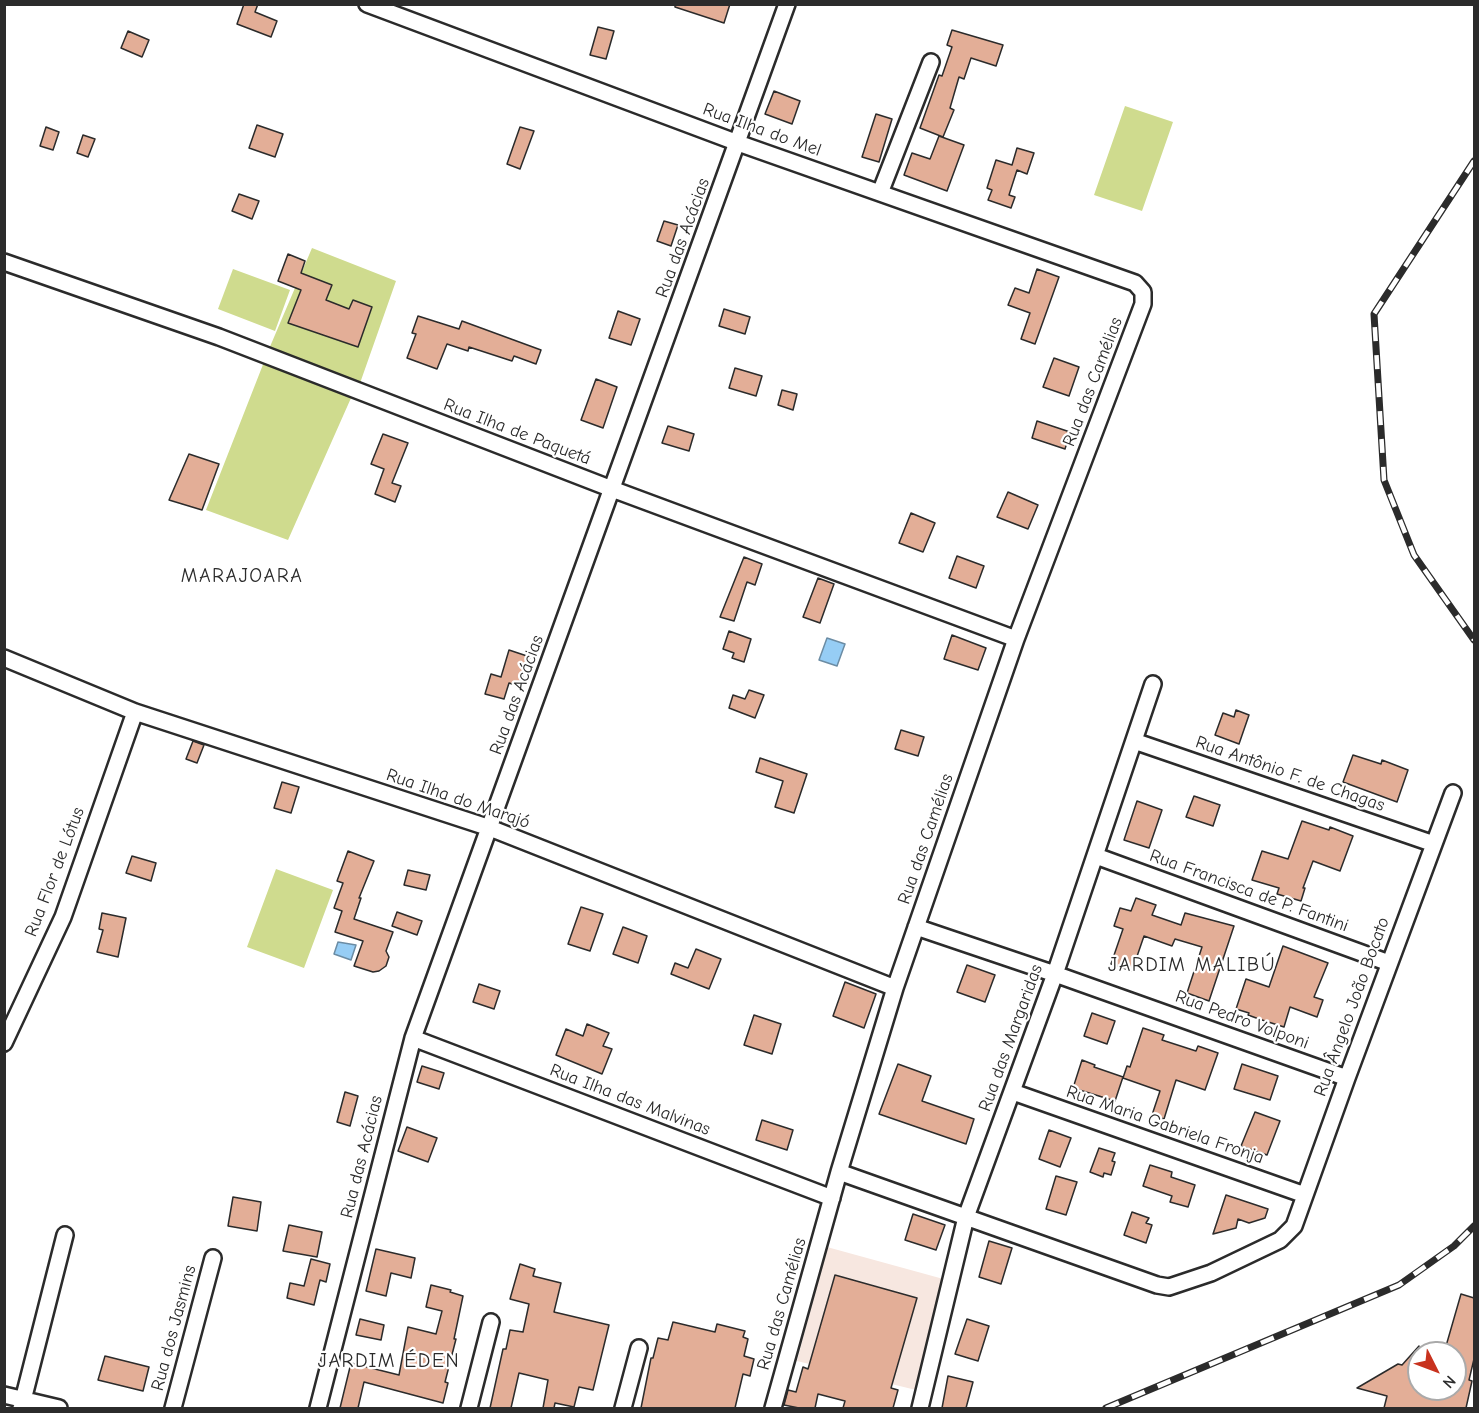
<!DOCTYPE html>
<meta charset="utf-8">
<style>
body{margin:0}
#map{position:relative;width:1479px;height:1413px;overflow:hidden;background:#fff;font-family:"Comic Neue",sans-serif}
canvas{display:block}
.frame{position:absolute;inset:0;border:6px solid #2b2b2b;pointer-events:none}
.north{position:absolute;left:1407px;top:1341px;width:60px;height:60px;box-sizing:border-box;background:#fff;border:2px solid #aaa;border-radius:50%;rotate:132deg;font-size:16px;font-weight:700;line-height:24px;text-align:center;color:#2b2b2b}
.north::after{content:'';display:block;margin:auto;width:21px;height:27px;background:#c8321e;clip-path:polygon(50% 0,100% 100%,50% 72%,0 100%)}
</style>
<div id="map">
<canvas width="1479" height="1413"></canvas>
<div class="frame"></div>
<div class="north">N</div>
</div>
<script>
const ctx = document.querySelector('canvas').getContext('2d');
ctx.lineJoin = 'round';
function fill(path, color) {
  ctx.fillStyle = color;
  ctx.fill(path, 'evenodd');
}
function toPath(rows) {
  const path = new Path2D();
  for (const r of rows) {
    path.moveTo(r[0], r[1]);
    for (let i = 2; i < r.length; i += 2) path.lineTo(r[i], r[i + 1]);
  }
  return path;
}
function trace(path, color, width, dash) {
  ctx.strokeStyle = color;
  ctx.lineWidth = width;
  ctx.lineCap = dash ? 'butt' : 'round';
  ctx.setLineDash(dash || []);
  ctx.stroke(path);
}
function write(font, color, halo, rows, align = 'center') {
  ctx.font = font + ' "Comic Neue",sans-serif';
  ctx.lineWidth = 4.5;
  ctx.setLineDash([]);
  ctx.textBaseline = 'middle';
  ctx.strokeStyle = halo;
  ctx.fillStyle = color;
  for (const [text, x, y, turn = 0] of rows) {
    ctx.save();
    ctx.translate(x, y);
    ctx.rotate((+turn || 0) * Math.PI / 180);
    ctx.textAlign = isNaN(turn) ? turn : align;
    if (halo) ctx.strokeText(text, 0, 0);
    ctx.fillText(text, 0, 0);
    ctx.restore();
  }
}
const built = toPath([
 [827,1247,947,1280,916,1390,797,1361]
]);
const green = toPath([
 [1125,106,1173,122,1142,211,1094,195],
 [312,248,396,281,359,386,269,349],
 [233,269,290,290,275,331,218,309],
 [264,362,351,398,288,540,206,510],
 [276,869,333,890,304,968,247,947]
]);
const water = toPath([
 [827,638,845,644,837,666,819,660,827,638],
 [338,942,356,945,351,960,334,954,338,942]
]);
const building = toPath([
 [244,4,258,4,255,12,277,21,271,37,237,24,244,4],
 [675,4,730,4,724,23,675,7,675,4],
 [598,27,614,31,606,59,590,55,598,27],
 [952,30,1003,45,996,66,971,58,964,79,959,77,950,108,954,110,943,137,920,128,939,75,942,76,952,47,947,45,952,30],
 [128,31,149,40,142,57,121,48,128,31],
 [774,91,800,101,792,124,765,114,774,91],
 [876,114,892,119,879,162,862,157,876,114],
 [257,125,283,134,275,157,249,148,257,125],
 [46,127,59,132,53,150,40,146,46,127],
 [520,127,534,131,520,169,507,164,520,127],
 [83,135,95,139,88,157,77,153,83,135],
 [939,136,964,145,947,191,904,175,912,153,930,159,939,136],
 [1017,148,1034,153,1027,174,1017,170,1009,195,1015,197,1011,208,988,200,992,190,987,188,996,160,1012,165,1017,148],
 [239,194,259,201,252,219,232,211,239,194],
 [664,221,678,225,671,246,657,241,664,221],
 [288,254,305,261,301,273,332,285,326,300,349,309,353,300,372,307,358,347,288,323,301,290,278,281,288,254],
 [1037,269,1059,277,1035,344,1021,339,1030,313,1008,305,1015,288,1029,293,1037,269],
 [724,309,750,317,745,334,719,326,724,309],
 [618,311,640,319,631,345,609,338,618,311],
 [418,316,459,329,462,321,541,350,536,364,514,356,512,361,469,347,468,351,447,344,437,369,407,358,416,334,412,333,418,316],
 [1054,358,1079,367,1069,396,1043,387,1054,358],
 [735,368,762,376,756,396,729,388,735,368],
 [596,379,617,387,603,428,581,420,596,379],
 [782,390,797,394,793,410,778,405,782,390],
 [1037,421,1070,432,1065,449,1032,438,1037,421],
 [668,426,694,434,689,451,662,443,668,426],
 [383,434,408,443,392,483,401,486,395,502,375,494,384,469,371,464,383,434],
 [189,454,219,464,202,510,169,500,189,454],
 [1008,492,1038,505,1028,529,997,517,1008,492],
 [911,513,935,523,923,552,899,543,911,513],
 [957,556,984,566,976,588,949,578,957,556],
 [744,557,762,564,755,585,747,582,734,621,720,617,744,557],
 [818,578,834,584,820,623,803,617,818,578],
 [729,631,751,639,744,662,732,658,734,653,723,649,729,631],
 [952,635,986,648,978,670,944,659,952,635],
 [509,650,530,657,519,686,509,683,504,699,485,694,491,674,501,677,509,650],
 [749,690,764,695,755,718,729,708,733,695,745,699,749,690],
 [1236,710,1249,715,1239,744,1215,735,1223,713,1234,717,1236,710],
 [901,730,924,737,918,756,895,749,901,730],
 [193,741,204,745,197,763,186,759,193,741],
 [1353,755,1381,764,1382,760,1408,770,1397,802,1343,782,1353,755],
 [760,758,807,774,794,813,775,807,783,781,756,772,760,758],
 [282,782,299,787,291,813,274,808,282,782],
 [1194,796,1220,805,1213,826,1186,817,1194,796],
 [1137,801,1162,810,1149,848,1124,840,1137,801],
 [1302,821,1329,830,1330,827,1353,836,1340,871,1313,861,1303,888,1305,888,1301,901,1277,894,1279,888,1252,880,1262,851,1288,859,1302,821],
 [348,851,374,861,359,898,361,898,354,919,393,932,386,951,389,957,386,966,379,971,373,972,354,966,363,941,335,932,342,911,334,908,343,883,337,881,348,851],
 [132,856,156,863,151,881,126,873,132,856],
 [408,870,430,875,426,890,404,885,408,870],
 [1136,898,1156,905,1152,915,1181,925,1185,913,1234,926,1209,1001,1187,993,1202,947,1175,939,1172,946,1144,936,1132,971,1111,964,1123,929,1114,926,1120,908,1131,911,1136,898],
 [581,907,603,914,590,951,568,944,581,907],
 [397,912,422,921,417,935,392,926,397,912],
 [102,913,126,918,118,957,97,952,103,930,99,929,102,913],
 [623,927,647,936,638,963,613,954,623,927],
 [1283,946,1328,963,1314,997,1323,1000,1317,1017,1290,1007,1284,1027,1259,1019,1248,1015,1249,1013,1236,1009,1246,979,1269,987,1283,946],
 [696,949,721,959,709,989,671,974,675,963,688,968,696,949],
 [967,965,995,975,985,1002,957,992,967,965],
 [845,982,876,994,864,1028,833,1016,845,982],
 [479,984,500,991,494,1009,473,1002,479,984],
 [1092,1013,1115,1021,1107,1044,1084,1036,1092,1013],
 [754,1015,781,1024,772,1054,744,1045,754,1015],
 [587,1024,609,1033,603,1046,612,1049,602,1074,556,1055,566,1029,583,1036,587,1024],
 [1143,1028,1164,1035,1162,1040,1196,1051,1198,1046,1218,1053,1205,1090,1176,1080,1164,1119,1152,1115,1160,1091,1123,1078,1127,1066,1130,1067,1143,1028],
 [1082,1060,1095,1065,1094,1067,1123,1077,1115,1101,1073,1088,1082,1060],
 [898,1064,931,1076,922,1101,974,1119,966,1144,879,1114,898,1064],
 [1242,1064,1278,1076,1270,1100,1234,1089,1242,1064],
 [422,1066,444,1073,439,1089,417,1082,422,1066],
 [345,1092,358,1096,350,1126,337,1122,345,1092],
 [1255,1112,1280,1121,1267,1155,1241,1146,1255,1112],
 [762,1120,793,1130,787,1150,756,1140,762,1120],
 [407,1127,437,1138,428,1162,398,1151,407,1127],
 [1049,1130,1071,1138,1060,1167,1039,1159,1049,1130],
 [1099,1148,1115,1153,1112,1161,1115,1162,1111,1175,1104,1173,1103,1177,1090,1172,1099,1148],
 [1150,1165,1172,1172,1171,1177,1195,1185,1188,1207,1170,1202,1172,1196,1143,1186,1150,1165],
 [1056,1176,1077,1182,1066,1215,1046,1209,1056,1176],
 [1226,1195,1268,1209,1265,1218,1249,1223,1238,1219,1236,1228,1213,1234,1226,1195],
 [233,1197,261,1202,257,1231,228,1226,233,1197],
 [1132,1212,1149,1218,1146,1223,1152,1225,1146,1243,1124,1235,1132,1212],
 [913,1214,945,1225,936,1250,905,1240,913,1214],
 [289,1225,322,1232,317,1257,283,1251,289,1225],
 [989,1241,1012,1248,1001,1284,979,1277,989,1241],
 [376,1249,415,1258,411,1278,391,1273,386,1296,366,1291,376,1249],
 [311,1259,330,1264,326,1282,320,1280,314,1305,287,1298,290,1283,304,1286,311,1259],
 [520,1264,535,1269,533,1276,561,1283,554,1312,609,1325,593,1390,579,1387,574,1407,555,1403,554,1408,543,1408,548,1380,519,1373,511,1408,490,1408,503,1349,506,1349,510,1330,523,1332,529,1304,510,1299,520,1264],
 [835,1275,917,1298,891,1388,898,1390,893,1408,843,1408,845,1401,818,1394,815,1408,799,1408,784,1405,788,1390,796,1392,803,1367,808,1369,835,1275],
 [431,1285,451,1290,450,1292,463,1296,454,1339,456,1339,445,1382,448,1383,443,1403,364,1382,358,1408,340,1408,351,1363,399,1375,408,1327,436,1334,442,1311,426,1307,431,1285],
 [1461,1294,1474,1298,1474,1359,1469,1380,1472,1381,1466,1408,1384,1408,1387,1396,1357,1388,1398,1364,1402,1365,1419,1346,1419,1389,1455,1389,1455,1353,1444,1353,1461,1294],
 [360,1319,384,1325,381,1340,356,1335,360,1319],
 [967,1319,989,1326,978,1361,955,1354,967,1319],
 [673,1322,715,1332,717,1324,745,1331,743,1337,748,1339,744,1356,754,1359,750,1376,743,1374,735,1408,641,1408,651,1358,653,1358,658,1338,668,1340,673,1322],
 [105,1356,149,1367,143,1391,98,1380,105,1356],
 [948,1376,973,1382,966,1408,942,1408,948,1376]
]);
const minor = toPath([
 [367,4,738,143,1135,283,1143,292,1143,304,1016,639,895,988,839,1172,773,1408],
 [880,193,931,62],
 [4,262,219,337,612,489,1016,639],
 [4,658,135,712,490,828,895,988],
 [1134,741,1434,844],
 [1096,856,1389,963],
 [916,927,1055,974,1347,1078],
 [413,1038,832,1198],
 [4,1043,63,917,135,712],
 [1013,1092,1305,1195],
 [839,1172,1157,1285,1169,1287,1211,1273,1280,1240,1294,1226,1347,1078,1453,793],
 [4,1395,59,1408],
 [21,1408,65,1235],
 [173,1408,213,1258],
 [318,1408,413,1038,787,4],
 [469,1408,491,1322],
 [623,1408,639,1348],
 [920,1408,966,1217,1055,974,1153,684]
]);
const rail = toPath([
 [1474,161,1374,314,1384,480,1414,555,1474,640],
 [1106,1408,1399,1285,1454,1246,1474,1226]
]);
const streetNames = [
 ["Rua Ilha do Mel",762,130,20],
 ["Rua das Acácias",683,238,-70],
 ["Rua das Camélias",1093,382,-69],
 ["Rua Ilha de Paquetá",517,432,21],
 ["Rua das Acácias",517,695,-70],
 ["Rua Antônio F. de Chagas",1290,774,19],
 ["Rua Ilha do Marajó",458,799,19],
 ["Rua das Camélias",926,839,-71],
 ["Rua Flor de Lótus",55,872,-69],
 ["Rua Francisca de P. Fantini",1249,891,20],
 ["Rua Ângelo João Bocato",1352,1007,-70],
 ["Rua Pedro Volponi",1242,1020,20],
 ["Rua das Margaridas",1011,1038,-70],
 ["Rua Ilha das Malvinas",630,1100,21],
 ["Rua Maria Gabriela Fronja",1165,1125,19],
 ["Rua das Acácias",362,1157,-76],
 ["Rua das Camélias",782,1304,-74],
 ["Rua dos Jasmins",174,1328,-75]
];
const neighbourhoodNames = [
 ["MARAJOARA",242,576],
 ["JARDIM MALIBÚ",1192,965],
 ["JARDIM ÉDEN",389,1361]
];
fill(built, '#f7e7e0');
fill(green, '#cfdb8e');
fill(water, '#96cdf5');
trace(water, '#6b8ca4', 1.5);
fill(building, '#e3ae97');
trace(building, '#2b2b2b', 1.5);
trace(minor, '#2b2b2b', 20);
trace(minor, '#fff', 15);
trace(rail, '#2b2b2b', 7);
trace(rail, '#fff', 4.5, [14]);
write('18px', '#2b2b2b', '#fff', streetNames);
ctx.letterSpacing = '1.5px';
write('20px', '#2b2b2b', '#fff', neighbourhoodNames);
ctx.letterSpacing = '0px';
</script>
